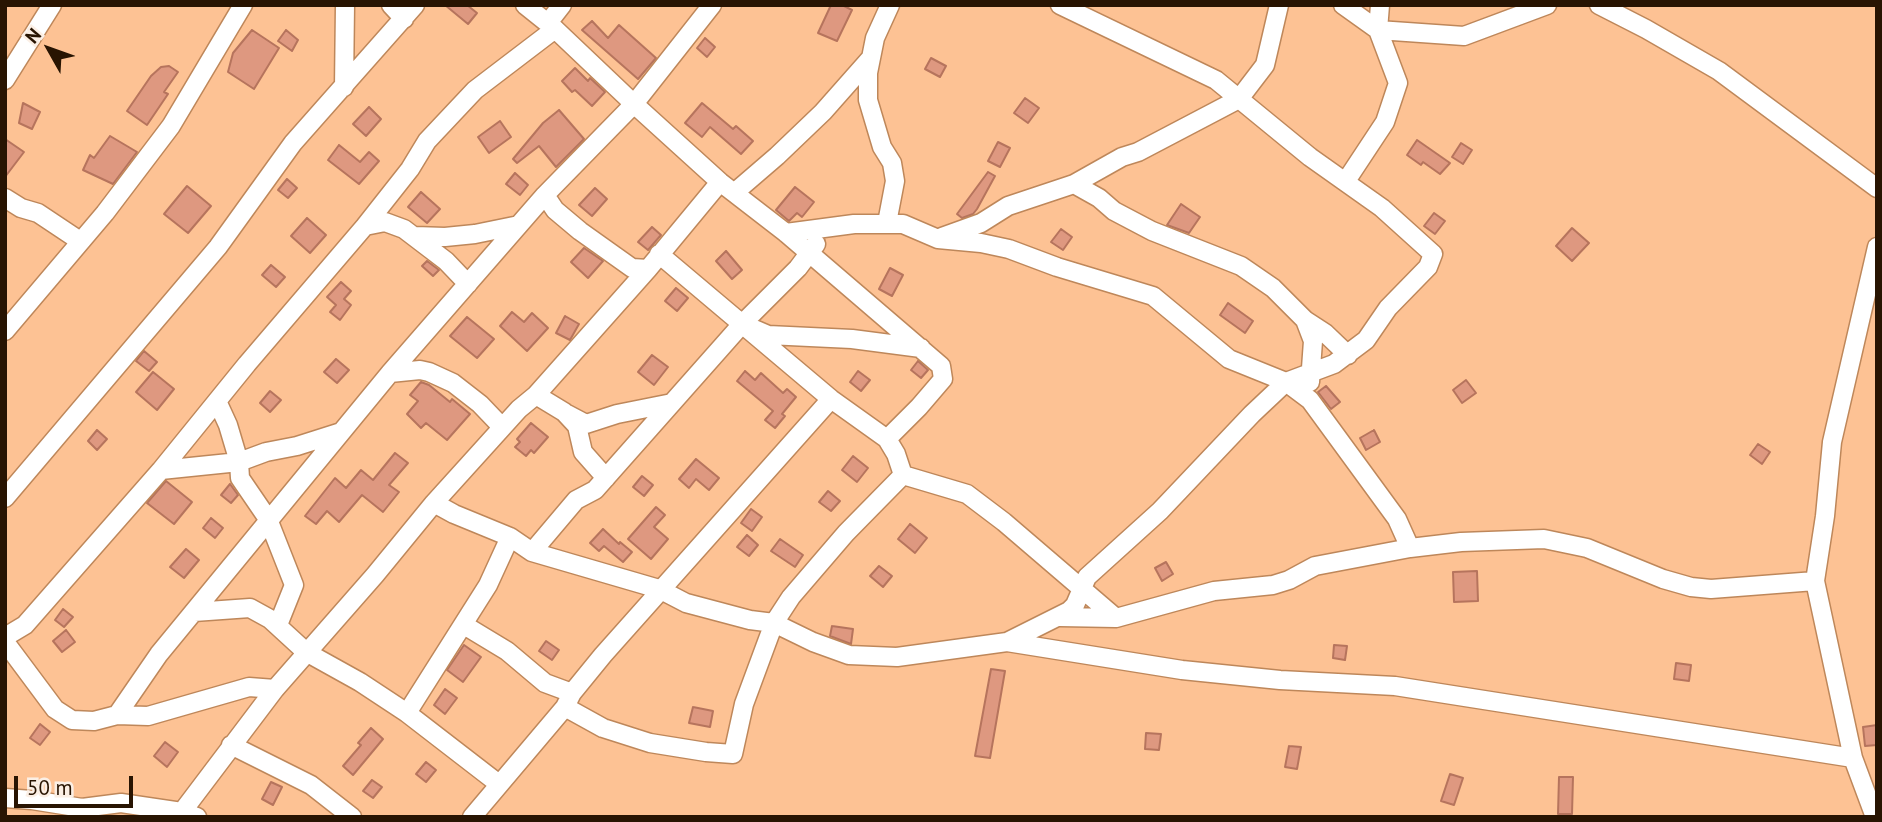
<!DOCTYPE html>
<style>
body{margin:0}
#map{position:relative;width:1882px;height:822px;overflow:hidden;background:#fdc294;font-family:"PT Sans",sans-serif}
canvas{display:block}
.frame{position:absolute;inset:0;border:7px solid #281402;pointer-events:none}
.north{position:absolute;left:14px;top:14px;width:70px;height:70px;-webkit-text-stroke:5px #fbefe5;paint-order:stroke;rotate:310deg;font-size:19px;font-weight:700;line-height:28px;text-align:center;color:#281402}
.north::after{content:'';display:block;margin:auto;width:24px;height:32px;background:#281402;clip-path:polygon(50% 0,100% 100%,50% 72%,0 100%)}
.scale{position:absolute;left:14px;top:776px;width:119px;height:32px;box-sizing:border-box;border:4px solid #281402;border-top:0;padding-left:9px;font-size:21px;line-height:24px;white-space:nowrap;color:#281402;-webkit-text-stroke:5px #fbefe5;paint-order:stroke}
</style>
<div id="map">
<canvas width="1882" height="822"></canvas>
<div class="frame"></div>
<div class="north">N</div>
<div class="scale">50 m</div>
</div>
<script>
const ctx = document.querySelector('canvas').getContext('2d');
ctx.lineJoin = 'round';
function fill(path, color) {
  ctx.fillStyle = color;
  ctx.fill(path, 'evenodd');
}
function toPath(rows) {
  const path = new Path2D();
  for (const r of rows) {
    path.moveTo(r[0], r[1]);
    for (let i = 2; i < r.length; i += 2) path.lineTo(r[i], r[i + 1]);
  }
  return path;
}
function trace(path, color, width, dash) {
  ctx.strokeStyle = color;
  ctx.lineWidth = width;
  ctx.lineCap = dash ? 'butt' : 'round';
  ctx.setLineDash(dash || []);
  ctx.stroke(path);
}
const building = toPath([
 [445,5,467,5,477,13,468,24,445,5],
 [831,5,842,5,852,10,837,41,818,33,831,5],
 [592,21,608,38,619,25,656,58,638,79,582,30,592,21],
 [252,30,279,48,254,89,228,72,233,53,252,30],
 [286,30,298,40,292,51,278,41,286,30],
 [705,38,715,47,707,57,697,48,705,38],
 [931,58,946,66,940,77,925,69,931,58],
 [169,66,178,72,164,92,168,94,147,125,127,111,151,76,161,67,169,66],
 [575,68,588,81,590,78,605,92,592,106,575,90,572,92,562,81,575,68],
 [1025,98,1039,108,1028,123,1014,113,1025,98],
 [23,103,40,112,32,129,19,123,23,103],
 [702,103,733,129,736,126,753,141,741,154,710,127,702,137,685,123,702,103],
 [369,107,381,119,366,136,353,124,369,107],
 [559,110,584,139,556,167,539,146,517,163,513,159,543,123,559,110],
 [500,121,511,137,489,153,478,137,500,121],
 [110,136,137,152,113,184,83,170,90,155,94,158,110,136],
 [5,139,24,152,5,177,5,139],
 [1417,140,1450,163,1440,174,1423,162,1421,165,1407,155,1417,140],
 [998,142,1010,148,1000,167,988,161,998,142],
 [1461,143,1472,150,1463,164,1452,157,1461,143],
 [339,145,360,162,369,152,379,161,359,184,328,160,339,145],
 [988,172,995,176,977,209,973,214,962,218,957,214,988,172],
 [515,173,528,185,520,195,506,184,515,173],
 [287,179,297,188,288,198,278,190,287,179],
 [187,186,211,206,188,233,164,214,187,186],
 [795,187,814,202,802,217,797,213,789,221,776,210,795,187],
 [595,188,607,199,592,216,579,205,595,188],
 [421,192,440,209,427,223,408,207,421,192],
 [1181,204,1200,217,1189,233,1167,225,1181,204],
 [1434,213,1445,221,1435,234,1424,226,1434,213],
 [307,218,326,235,310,253,291,236,307,218],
 [652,227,661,235,648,250,638,242,652,227],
 [1572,228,1589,243,1572,261,1556,246,1572,228],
 [1061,229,1072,237,1063,250,1051,242,1061,229],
 [584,248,603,261,588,278,571,262,584,248],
 [726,251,742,270,732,279,716,261,726,251],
 [427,261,439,270,433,276,422,266,427,261],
 [271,265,285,277,276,287,262,275,271,265],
 [890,268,903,275,892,296,879,289,890,268],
 [341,282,351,291,344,299,351,305,340,320,330,312,336,305,327,297,341,282],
 [676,288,688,298,677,311,665,301,676,288],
 [1228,303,1253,321,1245,333,1220,315,1228,303],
 [512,312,524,322,532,313,548,328,527,351,500,326,512,312],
 [565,316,579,324,570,340,556,333,565,316],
 [467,317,494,339,477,358,450,336,467,317],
 [144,351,157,362,149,371,136,361,144,351],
 [652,355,668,367,654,385,638,372,652,355],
 [336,359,349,370,337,383,324,372,336,359],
 [918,361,928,370,921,378,911,370,918,361],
 [745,371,755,380,761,373,783,393,787,389,796,397,782,414,785,416,775,428,765,420,773,411,737,381,745,371],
 [858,371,870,380,861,391,850,382,858,371],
 [153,372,174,389,157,410,136,392,153,372],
 [1466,380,1476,393,1462,403,1453,390,1466,380],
 [421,382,429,385,450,402,452,399,470,414,447,440,426,423,421,428,407,414,418,401,410,395,421,382],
 [1326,386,1340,402,1331,409,1318,392,1326,386],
 [270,391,281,400,270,412,260,403,270,391],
 [531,423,548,437,534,453,531,450,526,456,515,447,520,442,517,439,531,423],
 [97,430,107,439,97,450,88,441,97,430],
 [1374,430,1380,442,1366,450,1360,438,1374,430],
 [1758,444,1770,452,1762,464,1750,455,1758,444],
 [395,453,408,463,389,485,399,492,383,512,362,495,339,522,327,511,316,524,305,516,335,478,346,488,361,470,373,480,395,453],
 [853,456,868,468,857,482,842,470,853,456],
 [696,459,719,478,709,490,696,479,689,488,679,479,696,459],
 [642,476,653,485,644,496,633,487,642,476],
 [166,481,192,502,174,524,147,503,166,481],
 [230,484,238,495,231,503,221,495,230,484],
 [828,491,840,501,831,511,819,502,828,491],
 [656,507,665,515,654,527,668,539,651,559,628,539,656,507],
 [751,509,762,517,752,531,741,523,751,509],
 [211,518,223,528,215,538,203,528,211,518],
 [910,524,927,538,915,553,898,539,910,524],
 [603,529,619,544,620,542,632,552,623,562,604,546,599,551,590,543,603,529],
 [747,535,758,545,749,556,737,547,747,535],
 [780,539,803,555,795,567,771,551,780,539],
 [186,549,199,560,184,578,170,567,186,549],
 [1166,562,1173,574,1162,581,1155,568,1166,562],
 [879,566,892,576,883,587,870,576,879,566],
 [1477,571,1478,601,1454,602,1453,572,1477,571],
 [63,609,73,617,64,627,55,620,63,609],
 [832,626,853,629,851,644,830,636,832,626],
 [66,630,75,642,62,652,53,641,66,630],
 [546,641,559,650,552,660,539,651,546,641],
 [464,645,481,657,463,682,447,670,464,645],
 [1334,645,1347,646,1345,660,1333,658,1334,645],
 [1676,663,1691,665,1689,681,1674,679,1676,663],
 [991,669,1005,671,990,758,975,756,991,669],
 [445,689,457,698,445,714,434,705,445,689],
 [693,707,713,711,710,727,689,723,693,707],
 [40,724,50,732,40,745,30,738,40,724],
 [1877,725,1877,745,1865,746,1863,727,1877,725],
 [371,728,383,739,353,775,343,766,361,745,358,743,371,728],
 [1146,733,1161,734,1159,750,1145,749,1146,733],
 [165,742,178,752,167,767,154,756,165,742],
 [1289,746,1301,747,1297,769,1285,767,1289,746],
 [426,762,436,770,426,782,416,774,426,762],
 [1450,774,1463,778,1454,805,1441,801,1450,774],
 [1559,777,1573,777,1572,814,1558,814,1559,777],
 [372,780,382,787,373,798,363,791,372,780],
 [271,782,282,787,273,805,262,799,271,782]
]);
const street = toPath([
 [391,5,404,19],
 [525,5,555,29,634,104,720,182,786,233,941,366,943,379,919,407,887,439],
 [1343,5,1378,30,1464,36,1547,5],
 [1599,5,1646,29,1719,71,1877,188],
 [548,23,562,5],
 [5,80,52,5],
 [344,87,345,5],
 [1346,181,1385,122,1398,83,1378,30,1380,5],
 [1074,184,1099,198,1114,211,1152,231,1241,266,1273,288,1305,320,1325,333,1348,355],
 [734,193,777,156,823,112,869,60],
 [545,195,555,210,580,231,632,268,648,269],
 [5,198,21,208,38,213,80,241],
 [887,223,895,181,892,163,882,147,868,100,868,73,875,38,890,5],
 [365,226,385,222,404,229,446,261,468,284],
 [786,233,854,224,903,224,938,239,981,243,1009,249,1057,267,1153,296,1229,359,1286,382,1310,400,1397,519,1410,548],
 [415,236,445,237,475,234,519,225],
 [942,237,981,223,1008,206,1074,184,1122,157,1138,152,1239,99,1265,65,1279,5],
 [659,254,831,399,887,439,896,454,903,475],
 [1305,320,1313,341,1310,382],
 [754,329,768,335,852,339,921,348],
 [5,331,105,213,171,126,243,5],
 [390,373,420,370,429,372,453,383,480,404,502,427],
 [536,395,564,412,577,426,583,452,606,478],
 [217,401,228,425,239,462,240,478,268,519,294,585,278,625],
 [567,414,586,424,617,414,672,403],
 [161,470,239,462,266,452,297,446,341,432],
 [903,475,967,494,1004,522,1116,618],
 [5,498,218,247,293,143,415,5],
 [434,503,454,514,510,537,532,552,659,589,686,603,750,620,774,623,813,642,849,655,897,657,1007,642,1069,611,1075,605,1087,577,1160,511,1252,414,1286,382,1334,364,1366,340,1388,308,1428,267,1433,254,1382,208,1310,157,1216,80,1060,5],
 [532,552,576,500,595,490,742,324,798,268,816,244],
 [194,612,250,608,270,619,306,652,360,682,407,713,499,784],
 [1060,617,1116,618,1214,591,1273,585,1289,580,1315,566,1410,548,1461,542,1544,539,1587,548,1663,579,1691,587,1711,589,1815,581],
 [464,625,507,651,545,683,572,693],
 [5,637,25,625,161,470,247,364,365,226,410,169,427,141,475,90,555,29],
 [5,642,55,709,72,720,94,721,117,715,159,654,390,373,545,195,634,104,712,5],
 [1007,642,1182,670,1280,680,1395,686,1853,758],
 [565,707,603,728,650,743,706,752,733,754,744,704,774,623,791,597,846,533,903,475],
 [407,713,488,585,510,537],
 [117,715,148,716,249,687,275,689,375,575,434,503,519,409,536,395,648,269,720,182],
 [231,745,311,785,352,817],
 [5,798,32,800,82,808,121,803,182,812,197,817],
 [182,812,275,689],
 [472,817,565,707,572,693,603,655,831,399],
 [1875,817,1853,758,1815,581,1825,516,1832,442,1877,247]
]);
fill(building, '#de9880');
trace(building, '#b6745d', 2);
trace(street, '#be875a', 21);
trace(street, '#fff', 18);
</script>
